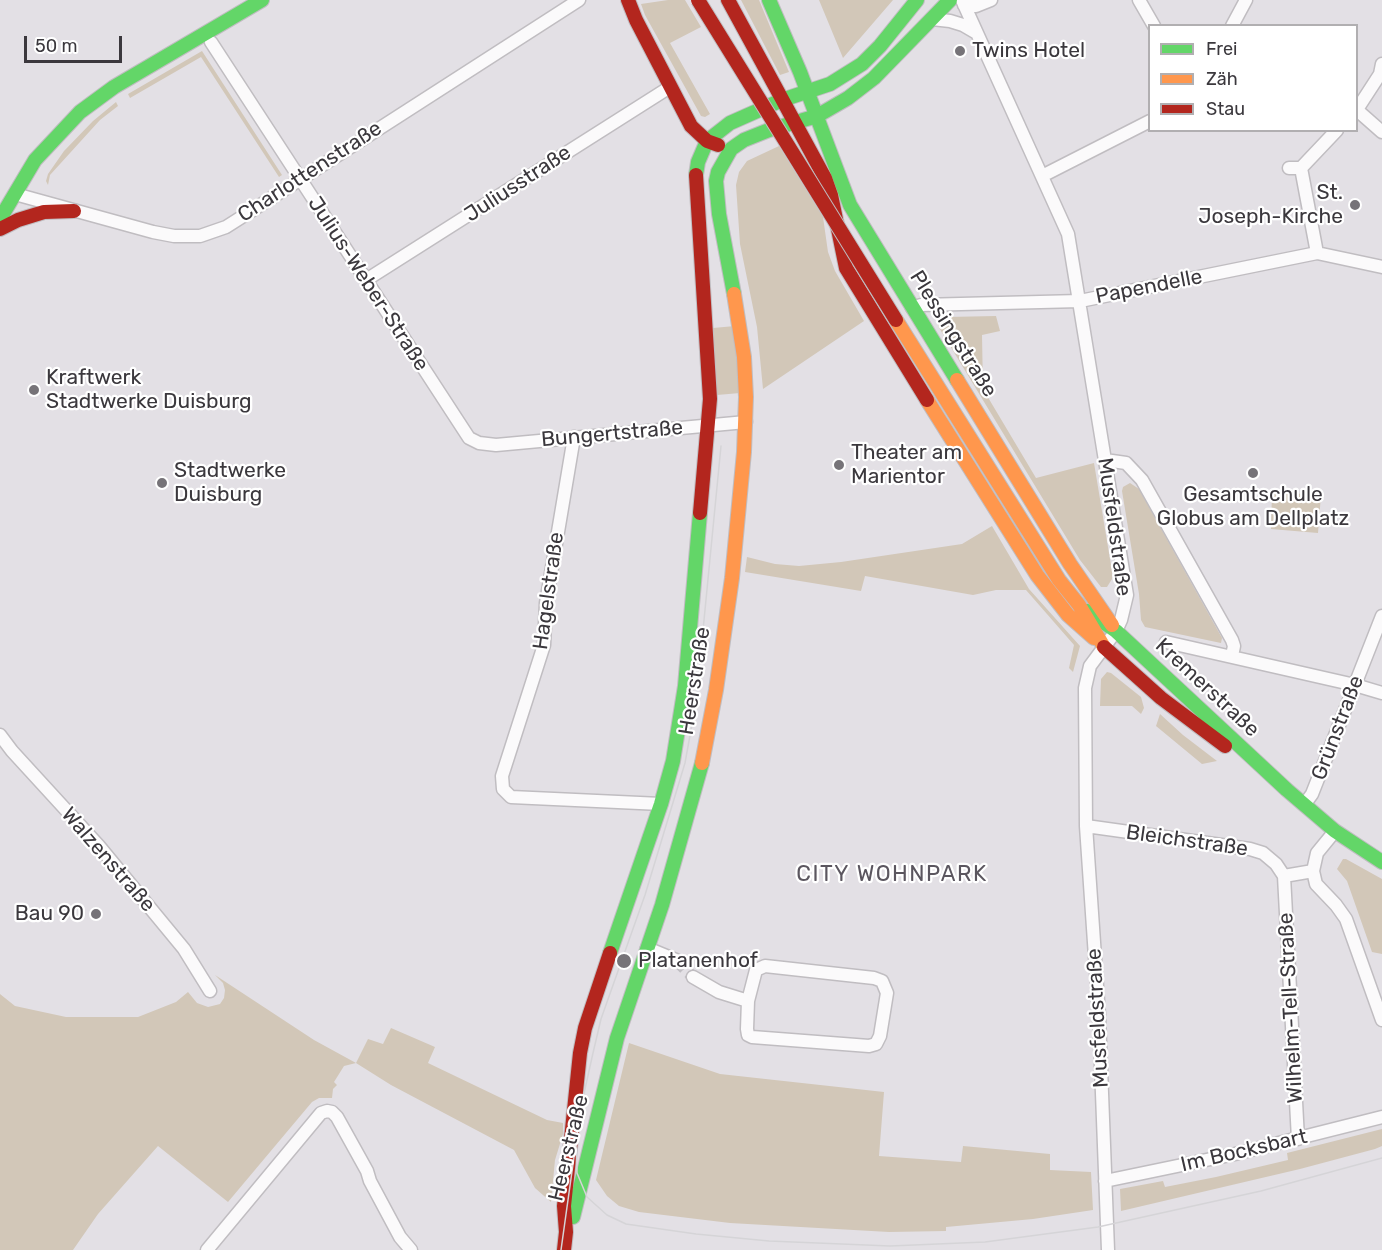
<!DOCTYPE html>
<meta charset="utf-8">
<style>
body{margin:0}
#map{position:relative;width:1382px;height:1250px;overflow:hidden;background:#e3e0e5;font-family:Rubik,sans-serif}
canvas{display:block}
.legend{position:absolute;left:1148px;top:24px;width:210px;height:108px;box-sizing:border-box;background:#fff;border:2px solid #b1afb1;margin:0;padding:8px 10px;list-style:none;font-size:18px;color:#3b383d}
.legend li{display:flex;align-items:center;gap:12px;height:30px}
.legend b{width:30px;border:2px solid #b1afb1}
.scale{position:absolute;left:24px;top:36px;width:98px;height:27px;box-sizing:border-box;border:3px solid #3b383d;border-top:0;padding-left:8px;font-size:18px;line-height:21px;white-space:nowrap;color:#3b383d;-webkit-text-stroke:4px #fff;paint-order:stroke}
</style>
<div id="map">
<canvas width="1382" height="1250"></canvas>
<ul class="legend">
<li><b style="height:8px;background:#63d668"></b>Frei</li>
<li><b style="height:8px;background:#ff974d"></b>Zäh</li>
<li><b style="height:8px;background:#b3261e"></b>Stau</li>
</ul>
<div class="scale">50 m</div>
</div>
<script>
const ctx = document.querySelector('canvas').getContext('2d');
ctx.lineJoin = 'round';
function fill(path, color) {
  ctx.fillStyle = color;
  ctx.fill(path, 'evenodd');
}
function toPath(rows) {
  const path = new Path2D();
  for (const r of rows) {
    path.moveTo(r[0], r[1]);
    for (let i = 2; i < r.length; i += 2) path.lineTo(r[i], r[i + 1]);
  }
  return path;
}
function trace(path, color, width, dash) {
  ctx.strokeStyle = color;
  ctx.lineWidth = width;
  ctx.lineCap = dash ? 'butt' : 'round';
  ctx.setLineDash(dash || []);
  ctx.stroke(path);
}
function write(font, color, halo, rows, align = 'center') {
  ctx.font = font + ' Rubik,sans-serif';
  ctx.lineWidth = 4.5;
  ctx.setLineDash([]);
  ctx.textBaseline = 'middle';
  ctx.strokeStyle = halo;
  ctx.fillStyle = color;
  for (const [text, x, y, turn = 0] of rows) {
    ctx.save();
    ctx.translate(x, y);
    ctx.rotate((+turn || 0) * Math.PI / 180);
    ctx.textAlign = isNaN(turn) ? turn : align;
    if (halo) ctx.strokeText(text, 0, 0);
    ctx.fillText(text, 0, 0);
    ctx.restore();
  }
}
const green = toPath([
 [668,0,685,0,701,27,670,43,710,114,705,117,701,116,645,15,641,4],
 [741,0,759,0,789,72,780,75],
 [819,0,893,0,843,58],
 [202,51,282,175,279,177,201,57,130,98,128,94],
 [116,102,118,106,100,120,50,175,48,185,46,181,48,174,64,151,93,121],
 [779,146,823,217,828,252,835,271,864,321,763,389,757,327,740,244,736,185,739,172,747,161],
 [996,316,1000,331,982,335,983,389,1036,478,1094,463,1112,571,1112,579,1107,587,1101,587,1080,560,938,326,938,322,947,317],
 [735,326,740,393,717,395,713,328],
 [1130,483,1139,489,1222,638,1221,643,1145,627,1141,620,1139,594,1122,491,1123,487],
 [1272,492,1321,495,1318,533,1271,529],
 [992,526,1029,589,1080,646,1073,672,1069,668,1074,645,1026,590,996,590,973,595,865,576,861,591,745,572,747,557,775,564,799,566,841,562,962,544],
 [1107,672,1111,673,1141,697,1144,708,1141,714,1132,706,1100,706,1101,679],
 [1160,714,1183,735,1217,761,1202,764,1156,726],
 [1343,859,1346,859,1382,879,1382,954,1372,952,1347,881,1337,869],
 [215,975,314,1040,356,1063,368,1039,383,1044,391,1028,435,1047,428,1063,547,1120,563,1123,563,1134,555,1160,551,1202,535,1188,514,1150,391,1085,356,1063,344,1066,334,1082,337,1085,333,1089,332,1098,319,1098,312,1102,228,1202,158,1146,98,1214,73,1250,0,1250,0,994,15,1006,66,1017,138,1017,176,1002,188,992,197,1003,208,1007,220,1004,224,998,225,990,223,983],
 [629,1043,720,1074,884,1092,879,1156,961,1162,963,1146,1050,1154,1050,1170,1091,1172,1093,1210,1033,1219,946,1227,946,1231,889,1232,730,1223,639,1212,619,1206,607,1196,596,1180],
 [1382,1129,1382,1146,1375,1149,1300,1169,1121,1211,1120,1189,1163,1181,1165,1187,1216,1177,1288,1160,1287,1153]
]);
const streetTunnel = toPath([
 [676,960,693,977]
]);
const street = toPath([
 [962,0,1068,234,1127,595,1121,620,1116,631,1090,666,1085,688,1086,826,1099,1015,1108,1250],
 [1139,0,1154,26],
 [964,5,976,6,991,0],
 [932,19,950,21,963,25,975,32],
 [1232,26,1246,0],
 [211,42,469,438,479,443,496,445,746,422],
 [1357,110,1382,132],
 [1356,111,1380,74,1382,64],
 [1289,168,1301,168,1337,130],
 [1301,168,1317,253],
 [1042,176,1150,121],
 [15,194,153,232,174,236,200,236,226,227,248,213,579,0],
 [366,280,670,87],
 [912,308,921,305,1080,301,1317,253,1382,267],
 [574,437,546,603,544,645,502,776,503,789,511,797,661,804],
 [1105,460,1126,463,1142,480,1232,640,1234,646,1232,656],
 [1166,642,1355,685,1382,693],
 [0,735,12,751,99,846,184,949,210,991],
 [1304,805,1312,794,1382,616],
 [1086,826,1250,849,1263,853,1276,864,1284,876,1298,1139],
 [1335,831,1317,853,1313,871,1316,884,1336,905,1346,919,1382,1020],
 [1284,876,1313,871],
 [647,948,676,960],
 [693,977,719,992,748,1001,747,1029,748,1035,752,1037,869,1046,876,1044,880,1036,887,993,882,981,874,978,765,966,756,970,748,1001],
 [1105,1181,1235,1154,1382,1117],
 [207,1250,321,1113,327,1111,332,1112,337,1117,367,1171,370,1181,400,1237,411,1250]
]);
const fast = toPath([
 [769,0,800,72,850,205,957,380],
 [696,175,698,162,707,141,730,123,782,100,830,84,862,64,880,46,917,0],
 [0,219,35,160,80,112,114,87,262,0],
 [734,294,719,214,716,181,718,172,731,149,744,140,769,130,817,116,848,98,874,78,950,0],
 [1087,611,1116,631],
 [1116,631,1287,790,1335,831,1382,862],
 [610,953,661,804,673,761,685,686,700,513],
 [573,1217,617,1038,662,905,702,763]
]);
const slow = toPath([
 [896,320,1059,580,1079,605,1104,647],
 [957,380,1070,564,1112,625],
 [927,400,1037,575,1068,615,1094,638],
 [702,763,716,690,732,578,744,452,746,397,744,357,734,294]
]);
const jam = toPath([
 [628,0,636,20,691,126,707,141,718,145],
 [728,0,825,178,831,195,846,268,927,400],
 [696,175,710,399,700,513],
 [0,229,18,220,44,212,74,211],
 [1104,647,1161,698,1225,746],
 [564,1250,566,1232,564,1206,580,1053,585,1028,610,953]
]);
const tram = toPath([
 [576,1143,577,1173,587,1197,607,1215,626,1224,696,1234,769,1241,890,1246,985,1242,1098,1227,1261,1191,1382,1158],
 [561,1250,581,1107,593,1053,601,1019,645,895,685,763,696,702,721,446]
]);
const jamBridge = toPath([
 [698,0,896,320]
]);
const markers = [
 [960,51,6,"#767378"],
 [1355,205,6,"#767378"],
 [34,390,6,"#767378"],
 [839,465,6,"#767378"],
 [1253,473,6,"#767378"],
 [162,483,6,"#767378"],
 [96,914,6,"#767378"],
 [624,961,8,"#767378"]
];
const poiNames = [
 ["Twins Hotel",972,51],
 ["St.",1343,193,"right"],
 ["Joseph-Kirche",1343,217,"right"],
 ["Kraftwerk",46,378],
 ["Stadtwerke Duisburg",46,402],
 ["Theater am",851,453],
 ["Marientor",851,477],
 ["Stadtwerke",174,471],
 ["Duisburg",174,495],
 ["Gesamtschule",1253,495,"center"],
 ["Globus am Dellplatz",1253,519,"center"],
 ["Bau 90",84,914,"right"],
 ["Platanenhof",638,961]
];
const streetNames = [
 ["Charlottenstraße",310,172,-33],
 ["Juliusstraße",518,184,-33],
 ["Julius-Weber-Straße",368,284,57],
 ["Papendelle",1149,287,-11],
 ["Plessingstraße",953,334,58],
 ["Bungertstraße",612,434,-5],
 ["Musfeldstraße",1114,527,82],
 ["Hagelstraße",549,591,-82],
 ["Heerstraße",695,681,-81],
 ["Kremerstraße",1207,688,43],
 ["Grünstraße",1338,728,-69],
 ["Bleichstraße",1187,841,8],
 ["Walzenstraße",108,860,49],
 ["Wilhelm-Tell-Straße",1291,1008,-93],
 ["Musfeldstraße",1098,1018,-93],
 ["Heerstraße",569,1148,-76],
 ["Im Bocksbart",1244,1151,-13]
];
const neighbourhoodNames = [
 ["CITY WOHNPARK",892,875]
];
fill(green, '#d2c7b8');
trace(streetTunnel, '#c1bec3', 12, [12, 6]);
trace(street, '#c0bdc1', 15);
trace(fast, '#c0bdc1', 16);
trace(slow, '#c0bdc1', 16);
trace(jam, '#c0bdc1', 16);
trace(street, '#fbfafb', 12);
trace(fast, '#63d668', 14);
trace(slow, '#ff974d', 14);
trace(jam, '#b3261e', 14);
trace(tram, '#d5d4d7', 1.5);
trace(jamBridge, '#c0bdc1', 16, []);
trace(jamBridge, '#b3261e', 14);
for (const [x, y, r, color] of markers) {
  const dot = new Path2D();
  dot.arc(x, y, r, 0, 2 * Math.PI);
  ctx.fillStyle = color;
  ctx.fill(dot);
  trace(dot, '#fff', 2);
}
write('21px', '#3b383d', '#fff', poiNames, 'left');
write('21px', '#3b383d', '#fff', streetNames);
ctx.letterSpacing = '1.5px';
write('22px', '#5b565f', '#fff', neighbourhoodNames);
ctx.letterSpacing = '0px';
</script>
